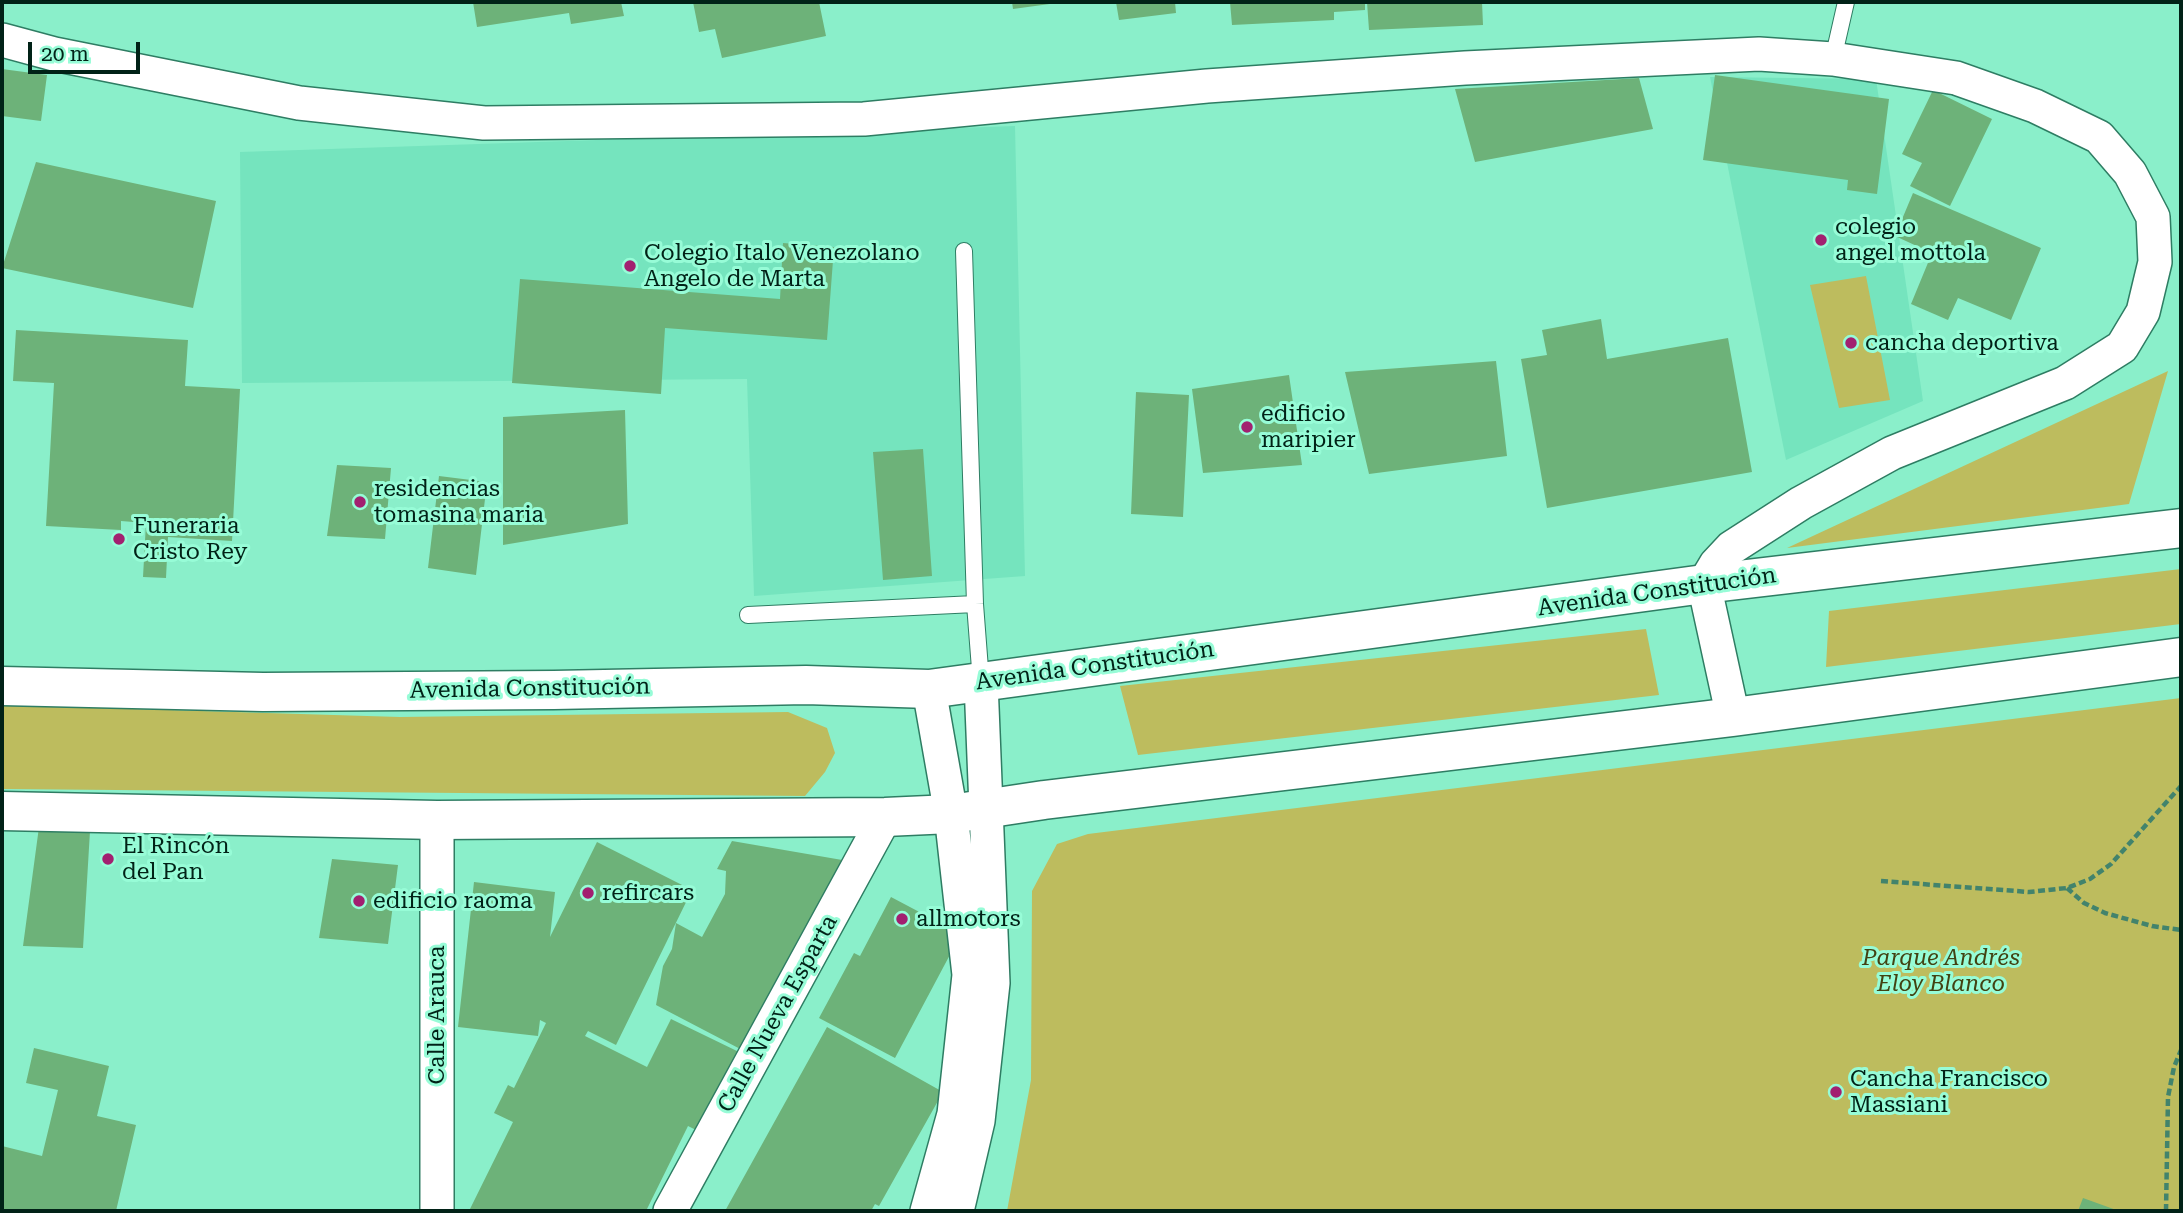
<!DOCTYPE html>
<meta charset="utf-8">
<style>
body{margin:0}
#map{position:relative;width:2183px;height:1213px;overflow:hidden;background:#8aefca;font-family:"Roboto Serif",serif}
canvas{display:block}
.frame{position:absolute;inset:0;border:4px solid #012217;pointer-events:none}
.scale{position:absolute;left:28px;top:42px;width:112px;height:32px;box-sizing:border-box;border:4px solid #012217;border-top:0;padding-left:9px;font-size:21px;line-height:24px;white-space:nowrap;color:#012217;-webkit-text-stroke:5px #97fcd7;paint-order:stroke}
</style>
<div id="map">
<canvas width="2183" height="1213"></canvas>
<div class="frame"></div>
<div class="scale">20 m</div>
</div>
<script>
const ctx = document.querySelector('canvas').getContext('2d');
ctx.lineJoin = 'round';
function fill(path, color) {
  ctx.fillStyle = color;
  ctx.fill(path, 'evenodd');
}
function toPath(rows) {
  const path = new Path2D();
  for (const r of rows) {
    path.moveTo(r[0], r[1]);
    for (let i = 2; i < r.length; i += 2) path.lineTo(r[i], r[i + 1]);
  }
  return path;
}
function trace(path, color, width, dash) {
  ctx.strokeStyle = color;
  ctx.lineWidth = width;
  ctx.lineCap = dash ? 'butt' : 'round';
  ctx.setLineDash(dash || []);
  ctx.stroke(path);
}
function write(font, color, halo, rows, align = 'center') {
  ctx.font = font + ' "Roboto Serif",serif';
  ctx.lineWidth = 6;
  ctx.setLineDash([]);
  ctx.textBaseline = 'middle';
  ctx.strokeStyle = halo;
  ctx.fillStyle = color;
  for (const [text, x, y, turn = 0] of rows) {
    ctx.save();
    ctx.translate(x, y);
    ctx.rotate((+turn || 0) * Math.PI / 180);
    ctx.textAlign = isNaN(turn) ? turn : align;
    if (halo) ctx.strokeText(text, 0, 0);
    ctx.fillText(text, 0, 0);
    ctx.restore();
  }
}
const built = toPath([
 [1710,77,1876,79,1923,401,1786,460],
 [1015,126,1025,576,754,596,747,379,242,383,240,152]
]);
const green = toPath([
 [1866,276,1890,400,1839,408,1810,285],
 [2168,371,2129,504,1787,548],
 [2181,569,2181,624,1826,667,1829,611],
 [1646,629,1659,695,1138,755,1120,686],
 [2181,698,2181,1211,1007,1211,1031,1080,1032,891,1057,844,1088,834],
 [2,705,400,717,788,712,827,728,835,753,825,772,805,796,2,789]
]);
const building = toPath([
 [473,2,621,2,624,16,571,24,569,13,477,27],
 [693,2,819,2,826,36,722,58,715,29,699,32],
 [1012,2,1057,2,1057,3,1013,9],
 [1116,2,1175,2,1176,13,1119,20],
 [1230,2,1365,2,1365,10,1334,12,1334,20,1232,25],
 [1367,2,1482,2,1483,25,1369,30],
 [2,69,47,75,41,121,2,116],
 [1715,75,1889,99,1877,194,1847,190,1848,180,1703,160],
 [1639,78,1653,129,1475,162,1455,89],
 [1933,90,1992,119,1950,206,1910,186,1922,163,1902,154],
 [36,162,216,201,193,308,2,268],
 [1913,193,2041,248,2011,320,1958,298,1948,320,1911,304,1932,253,1895,236],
 [783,243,834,247,827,340,665,328,661,394,512,383,520,279,780,299],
 [1601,319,1607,359,1728,338,1752,472,1547,508,1521,359,1547,355,1542,330],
 [16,330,188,340,185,386,240,389,232,541,168,537,166,578,143,577,146,523,121,521,121,530,46,526,54,383,13,381],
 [1496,361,1507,456,1369,474,1345,372],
 [1289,375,1302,465,1203,473,1192,389],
 [1136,392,1189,395,1183,517,1131,514],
 [625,410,628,524,503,545,503,417],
 [923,449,932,576,883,580,873,452],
 [337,465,391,468,385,539,327,536],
 [439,476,487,482,476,575,428,568],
 [39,827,90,831,83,948,23,946],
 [732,841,848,861,746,1052,656,1005,663,966,672,949,676,923,702,937,725,894,726,871,717,869],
 [597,842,692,890,616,1045,588,1031,585,1036,647,1067,671,1019,739,1052,700,1132,688,1126,646,1211,469,1211,513,1122,494,1113,508,1085,514,1088,546,1023,540,1020,538,1036,458,1027,474,882,555,892,550,937],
 [332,859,398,865,388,944,319,938],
 [891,897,961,934,895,1058,819,1018,854,953,860,956],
 [827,1027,943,1092,879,1206,875,1204,871,1211,725,1211],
 [34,1048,109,1066,97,1116,136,1125,116,1211,2,1211,2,1146,42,1156,58,1090,26,1083],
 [2083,1198,2119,1211,2078,1211]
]);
const path = toPath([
 [1881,881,2029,892,2067,888,2090,879,2111,864,2181,786],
 [2067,888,2084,903,2105,913,2152,926,2181,930],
 [2166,1211,2168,1097,2174,1067,2181,1050]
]);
const lane = toPath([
 [1833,59,1846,2],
 [964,251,975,604,981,682],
 [748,615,975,604]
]);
const street = toPath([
 [2,40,54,54,299,103,484,123,864,119,1207,86,1465,68,1759,54,1833,59,1956,78,2035,106,2099,137,2130,173,2153,217,2155,262,2143,312,2122,347,2065,383,1892,453,1801,503,1731,548,1716,564,1704,584,1733,717],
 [437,820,437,1211],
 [670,1211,885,817],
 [927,1211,954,1114,969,975,951,814,929,689],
 [957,1211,978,1121,993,983,981,682]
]);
const secondary = toPath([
 [2,686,263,692,554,690,806,685,929,689,1704,584,2181,528],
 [2,811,437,820,885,817,951,814,1044,800,1733,717,2181,657]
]);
const markers = [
 [1821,240,7,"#a22070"],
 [630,266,7,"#a22070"],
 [1851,343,7,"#a22070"],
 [1247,427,7,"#a22070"],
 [360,502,7,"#a22070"],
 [119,539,7,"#a22070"],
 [108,859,7,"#a22070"],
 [588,893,7,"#a22070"],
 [359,901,7,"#a22070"],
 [902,919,7,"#a22070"],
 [1836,1092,7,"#a22070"]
];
const poiNames = [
 ["colegio",1835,227],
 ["angel mottola",1835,253],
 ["Colegio Italo Venezolano",644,253],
 ["Angelo de Marta",644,279],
 ["cancha deportiva",1865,343],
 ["edificio",1261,414],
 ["maripier",1261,440],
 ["residencias",374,489],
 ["tomasina maria",374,515],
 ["Funeraria",133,526],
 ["Cristo Rey",133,552],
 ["El Rincón",122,846],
 ["del Pan",122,872],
 ["refircars",602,893],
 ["edificio raoma",373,901],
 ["allmotors",916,919],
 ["Cancha Francisco",1850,1079],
 ["Massiani",1850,1105]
];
const streetNames = [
 ["Avenida Constitución",1657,592,-8],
 ["Avenida Constitución",1095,666,-8],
 ["Avenida Constitución",530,689,-1],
 ["Calle Nueva Esparta",778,1014,-61],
 ["Calle Arauca",437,1015,-90]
];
const parkNames = [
 ["Parque Andrés",1941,958],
 ["Eloy Blanco",1941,984]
];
fill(built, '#75e4be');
fill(green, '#bdbc5e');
fill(building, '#6db279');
trace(lane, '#2e7d63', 18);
trace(street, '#2e7d63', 36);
trace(secondary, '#2e7d63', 41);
trace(path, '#42836c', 4.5, [7, 3.5]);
trace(lane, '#fff', 16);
trace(street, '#fff', 33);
trace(secondary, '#fff', 38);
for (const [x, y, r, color] of markers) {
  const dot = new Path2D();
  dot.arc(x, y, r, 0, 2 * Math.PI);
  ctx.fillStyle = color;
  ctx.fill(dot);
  trace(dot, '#97fcd7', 2.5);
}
write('23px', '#012217', '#97fcd7', poiNames, 'left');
write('23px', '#012217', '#97fcd7', streetNames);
write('italic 23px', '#424212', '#97fcd7', parkNames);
</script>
